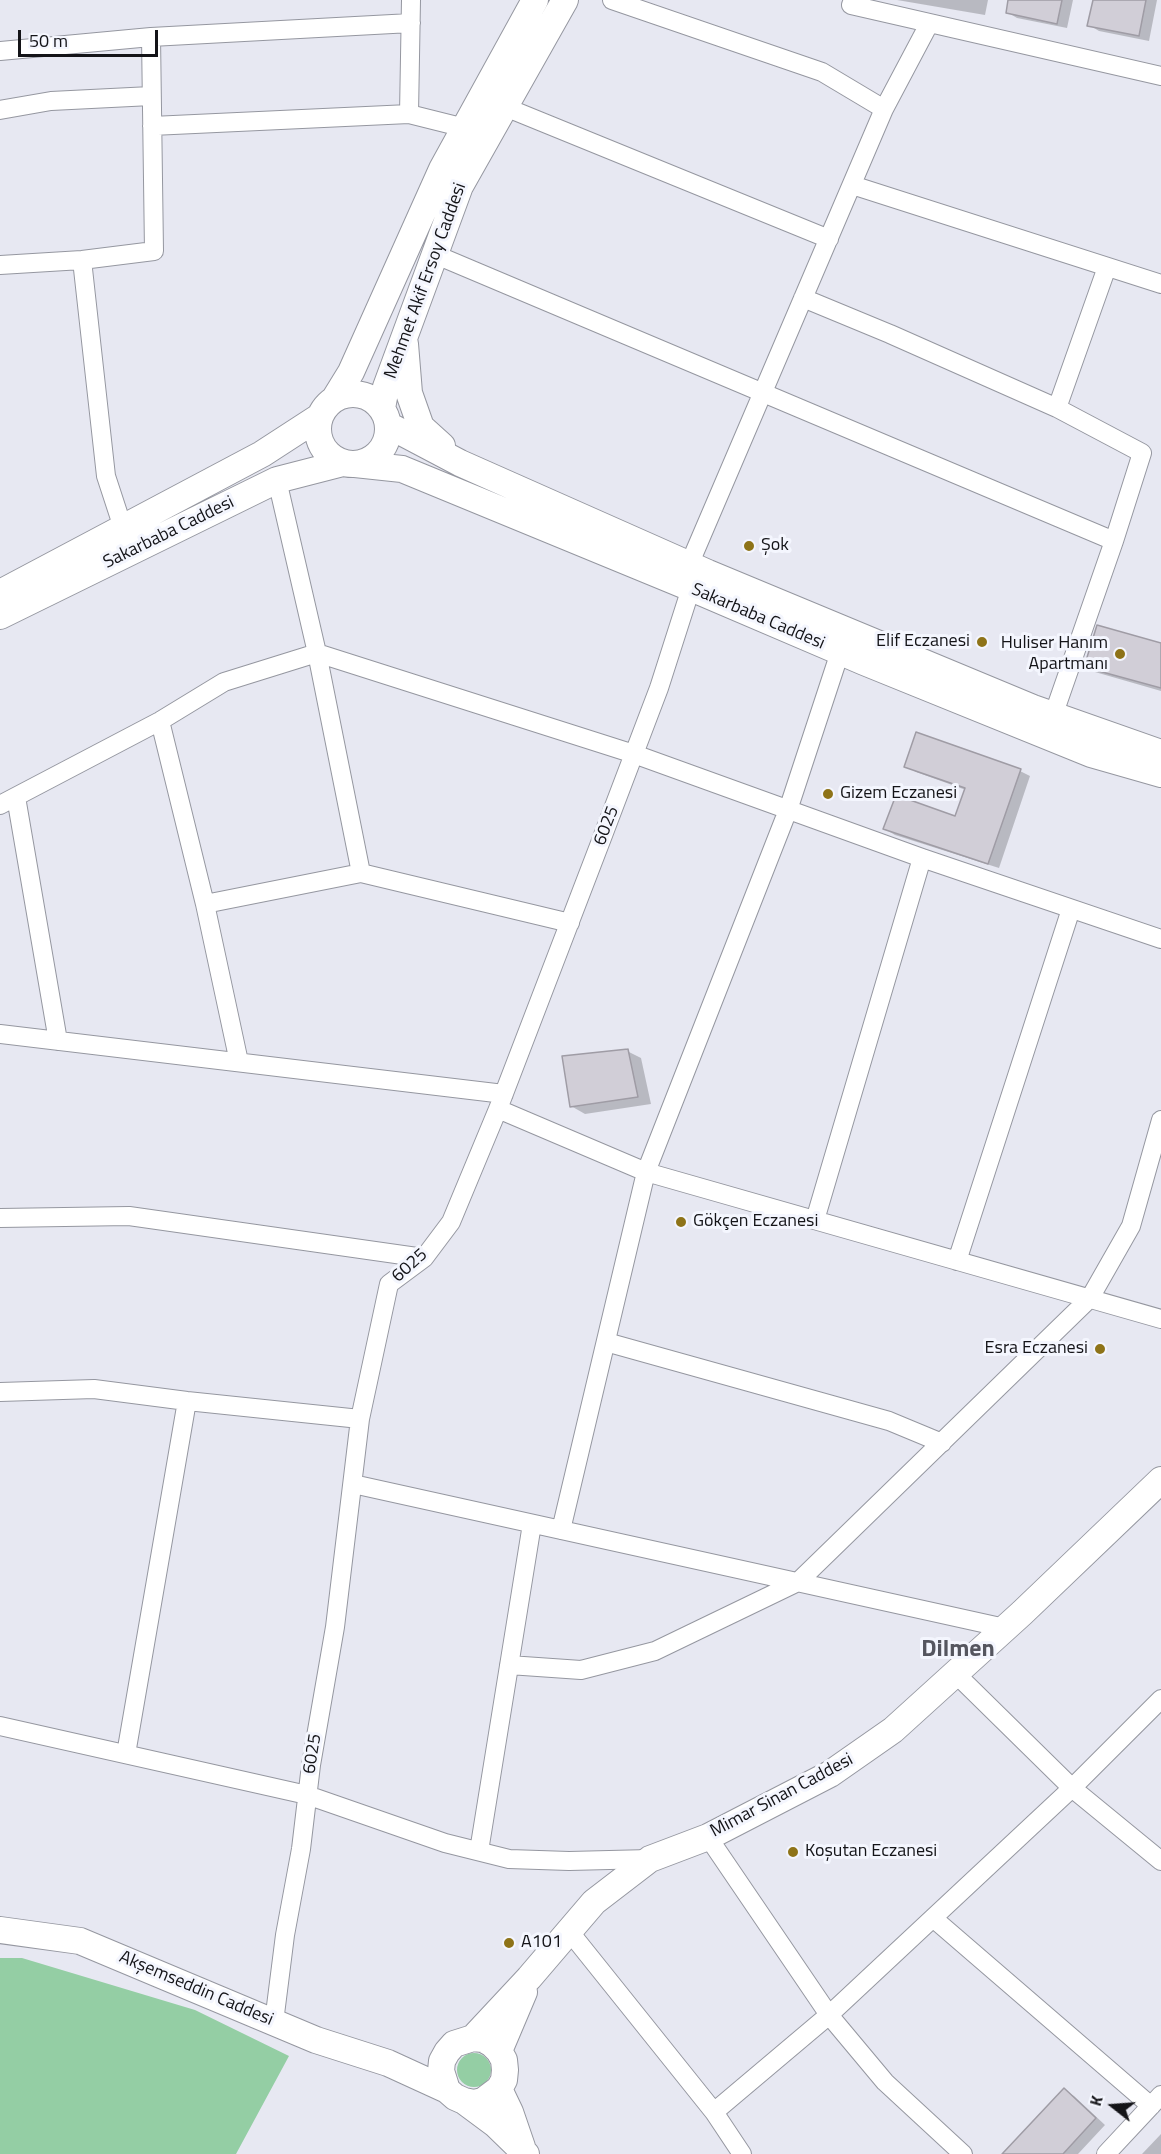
<!DOCTYPE html>
<meta charset="utf-8">
<style>
body{margin:0}
#map{position:relative;width:1161px;height:2154px;overflow:hidden;background:#e7e8f2;font-family:"Titillium Web",sans-serif}
canvas{display:block}
.north{position:absolute;left:1083px;top:2076px;width:60px;height:60px;-webkit-text-stroke:4px #f4f6fe;paint-order:stroke;rotate:287deg;font-size:16px;font-weight:700;line-height:24px;text-align:center;color:#141418}
.north::after{content:'';display:block;margin:auto;width:21px;height:27px;background:#141418;clip-path:polygon(50% 0,100% 100%,50% 72%,0 100%)}
.scale{position:absolute;left:18px;top:30px;width:140px;height:27px;box-sizing:border-box;border:3px solid #141418;border-top:0;padding-left:8px;font-size:18px;line-height:21px;white-space:nowrap;color:#141418;-webkit-text-stroke:4px #f4f6fe;paint-order:stroke}
</style>
<div id="map">
<canvas width="1161" height="2154"></canvas>
<div class="north">K</div>
<div class="scale">50 m</div>
</div>
<script>
const ctx = document.querySelector('canvas').getContext('2d');
ctx.lineJoin = 'round';
function fill(path, color) {
  ctx.fillStyle = color;
  ctx.fill(path, 'evenodd');
}
function toPath(rows) {
  const path = new Path2D();
  for (const r of rows) {
    if (r.length === 3) {
      path.moveTo(r[0] + r[2], r[1]);
      path.arc(r[0], r[1], r[2], 0, 2 * Math.PI);
      continue;
    }
    path.moveTo(r[0], r[1]);
    for (let i = 2; i < r.length; i += 2) path.lineTo(r[i], r[i + 1]);
  }
  return path;
}
function trace(path, color, width, dash) {
  ctx.strokeStyle = color;
  ctx.lineWidth = width;
  ctx.lineCap = dash ? 'butt' : 'round';
  ctx.setLineDash(dash || []);
  ctx.stroke(path);
}
function write(font, color, halo, rows, align = 'center') {
  ctx.font = font + ' "Titillium Web",sans-serif';
  ctx.lineWidth = 6;
  ctx.setLineDash([]);
  ctx.textBaseline = 'middle';
  ctx.strokeStyle = halo;
  ctx.fillStyle = color;
  for (const [text, x, y, turn = 0] of rows) {
    ctx.save();
    ctx.translate(x, y);
    ctx.rotate((+turn || 0) * Math.PI / 180);
    ctx.textAlign = isNaN(turn) ? turn : align;
    if (halo) ctx.strokeText(text, 0, 0);
    ctx.fillText(text, 0, 0);
    ctx.restore();
  }
}
const green = toPath([
 [0,1958,22,1958,195,2010,289,2056,236,2154,0,2154],
 [474,2070,17]
]);
const shadow = toPath([
 [897,0,988,0,985,15],
 [1010,0,1073,0,1067,28,1017,18,1007,12],
 [1094,0,1157,0,1149,41,1099,31,1089,25],
 [1161,645,1161,691,1095,672,1085,666],
 [906,766,1020,771,1030,776,999,868,895,835,885,829,956,818,966,790,916,772],
 [627,1051,641,1058,651,1104,585,1114,571,1106],
 [1064,2090,1074,2096,1105,2125,1078,2154,1007,2154],
 [1161,2134,1161,2154,1142,2154]
]);
const building = toPath([
 [1008,0,1062,0,1057,24,1006,13,1008,0],
 [1093,0,1146,0,1139,36,1087,26,1093,0],
 [1097,625,1161,643,1161,688,1084,667,1097,625],
 [916,732,1021,769,988,864,883,829,896,795,955,816,965,788,904,767,916,732],
 [628,1049,638,1097,570,1107,562,1056,628,1049],
 [1064,2088,1096,2118,1063,2154,1002,2154,1064,2088]
]);
const street = toPath([
 [612,0,822,72,884,109],
 [853,0,851,5,1161,76],
 [0,51,151,37,411,23],
 [505,107,829,239],
 [0,110,51,101,151,96],
 [409,114,411,0],
 [152,126,409,114,465,128],
 [852,185,1161,284],
 [434,254,1114,541],
 [82,260,106,476,123,528],
 [0,265,82,260,154,251,151,37],
 [803,298,890,334,1057,408,1142,453,1114,541,1053,716],
 [1057,408,1107,267],
 [277,480,317,653,361,873],
 [689,565,884,109,929,24],
 [160,721,205,904,239,1062],
 [16,797,58,1041],
 [0,805,160,721,224,682,317,653,634,754,922,858,1161,939],
 [205,904,361,873,570,923],
 [0,1034,504,1094],
 [498,1109,646,1172,1161,1319],
 [0,1218,129,1216,424,1258],
 [815,1220,922,858],
 [957,1261,1071,909],
 [606,1342,889,1421,942,1443],
 [0,1392,94,1389,187,1401,360,1419],
 [353,1484,1005,1628],
 [561,1530,646,1172,788,810,840,652],
 [509,1665,581,1670,655,1651,798,1582,1090,1298,1131,1226,1161,1120],
 [956,1674,1072,1788,1161,1861],
 [0,1726,307,1795,445,1843,509,1859,569,1861,650,1859],
 [126,1754,187,1401],
 [708,1837,829,2015,885,2082,963,2154],
 [479,1851,532,1524],
 [933,1918,1151,2106],
 [569,1931,714,2112,742,2154],
 [274,2022,285,1935,301,1849,311,1765,335,1627,360,1419,389,1284,424,1258,451,1222,498,1109,602,838,659,688,691,588],
 [714,2112,829,2015,1072,1788,1161,1699],
 [1106,2154,1161,2095]
]);
const secondary = toPath([
 [405,344,409,393,421,427,442,446],
 [353,429,35],
 [335,398,351,372,442,169,535,0],
 [382,408,386,387,460,186,565,0],
 [388,425,460,463,708,573,1033,708,1161,753],
 [355,464,402,469,691,588,864,662,1091,754,1161,774],
 [0,593,262,454,319,417],
 [0,616,277,480,343,463],
 [0,1930,80,1941,316,2040,388,2063,447,2090],
 [473,2038,529,1978,594,1902,650,1859,708,1837,830,1774,893,1730,1022,1613,1161,1480],
 [499,2051,492,2044,483,2039,473,2038,454,2044,447,2052,442,2061,441,2071,447,2090,455,2097,464,2101,474,2103,483,2101,499,2089,504,2080,505,2070,504,2060,499,2051,524,1992],
 [499,2089,510,2112,522,2147],
 [464,2101,495,2124,526,2154]
]);
const markers = [
 [749,546,6,"#8e7318"],
 [982,642,6,"#8e7318"],
 [1120,654,6,"#8e7318"],
 [828,794,6,"#8e7318"],
 [681,1222,6,"#8e7318"],
 [1100,1349,6,"#8e7318"],
 [793,1852,6,"#8e7318"],
 [509,1943,6,"#8e7318"]
];
const streetNames = [
 ["Mehmet Akif Ersoy Caddesi",426,281,-70],
 ["Sakarbaba Caddesi",169,533,-26],
 ["Sakarbaba Caddesi",758,617,23],
 ["6025",607,826,-69],
 ["6025",410,1266,-42],
 ["6025",313,1754,-81],
 ["Mimar Sinan Caddesi",782,1796,-28],
 ["Akşemseddin Caddesi",196,1989,23]
];
const poiNames = [
 ["Şok",761,546],
 ["Elif Eczanesi",970,642,"right"],
 ["Huliser Hanım",1108,644,"right"],
 ["Apartmanı",1108,665,"right"],
 ["Gizem Eczanesi",840,794],
 ["Gökçen Eczanesi",693,1222],
 ["Esra Eczanesi",1088,1349,"right"],
 ["Koşutan Eczanesi",805,1852],
 ["A101",521,1943]
];
const districtNames = [
 ["Dilmen",958,1650]
];
fill(green, '#94cea4');
fill(shadow, '#0003');
fill(building, '#d1ced7');
trace(building, '#9f9ca5', 1.5);
trace(street, '#9597a0', 20);
trace(secondary, '#9597a0', 28);
trace(street, '#fff', 18);
trace(secondary, '#fff', 26);
for (const [x, y, r, color] of markers) {
  const dot = new Path2D();
  dot.arc(x, y, r, 0, 2 * Math.PI);
  ctx.fillStyle = color;
  ctx.fill(dot);
  trace(dot, '#f4f6fe', 2);
}
write('18px', '#141418', '#f4f6fe', streetNames);
write('18px', '#141418', '#f4f6fe', poiNames, 'left');
write('bold 24px', '#55565f', '#f4f6fe', districtNames);
</script>
